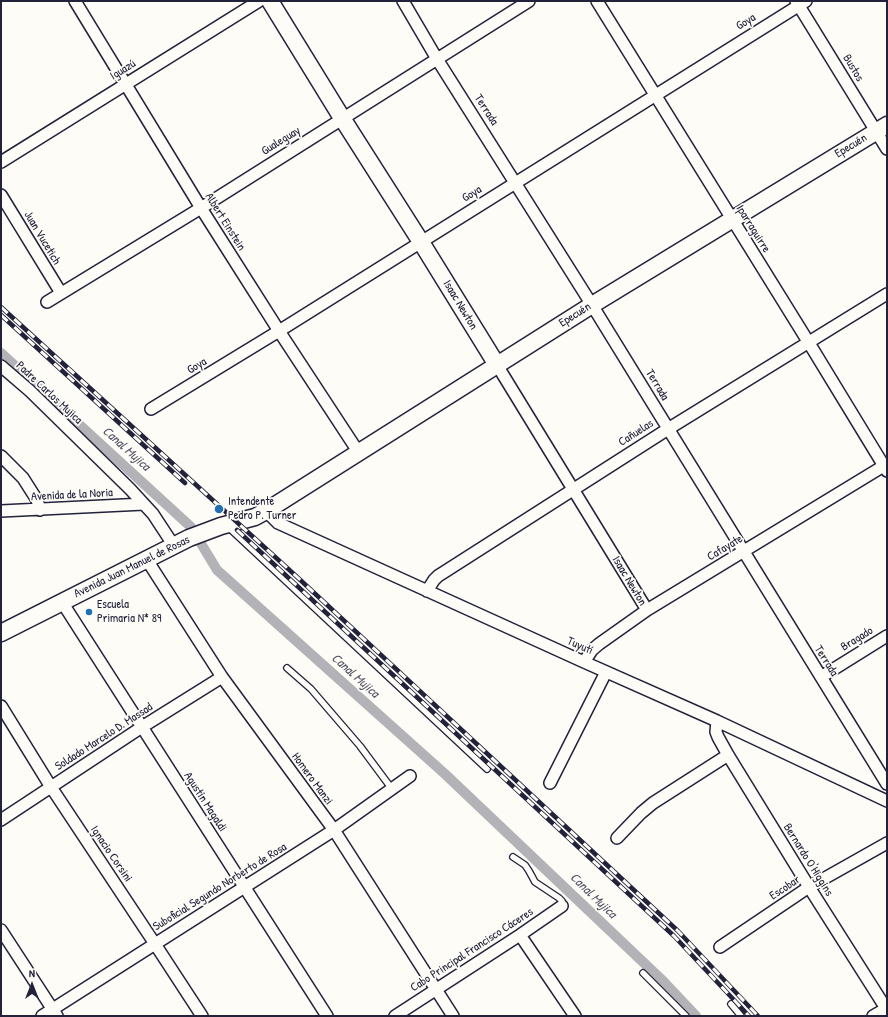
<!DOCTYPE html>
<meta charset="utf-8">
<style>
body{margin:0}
#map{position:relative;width:888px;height:1017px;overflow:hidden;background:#fdfcf7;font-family:"Patrick Hand",sans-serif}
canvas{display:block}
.frame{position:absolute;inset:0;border:2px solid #22223b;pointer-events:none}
.north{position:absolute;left:12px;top:965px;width:40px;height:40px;-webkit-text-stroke:3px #fdfcf7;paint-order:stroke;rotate:0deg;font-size:11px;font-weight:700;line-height:16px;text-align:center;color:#22223b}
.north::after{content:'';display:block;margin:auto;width:14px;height:18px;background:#22223b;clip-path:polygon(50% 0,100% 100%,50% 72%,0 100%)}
</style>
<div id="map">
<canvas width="888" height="1017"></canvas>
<div class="frame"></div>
<div class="north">N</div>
</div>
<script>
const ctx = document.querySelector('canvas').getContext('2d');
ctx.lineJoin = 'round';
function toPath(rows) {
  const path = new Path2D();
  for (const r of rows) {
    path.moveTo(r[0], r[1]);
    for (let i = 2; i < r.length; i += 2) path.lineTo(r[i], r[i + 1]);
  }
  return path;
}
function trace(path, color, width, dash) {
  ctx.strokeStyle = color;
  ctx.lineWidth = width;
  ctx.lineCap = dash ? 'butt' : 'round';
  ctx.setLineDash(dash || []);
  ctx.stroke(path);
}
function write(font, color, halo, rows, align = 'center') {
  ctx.font = font + ' "Patrick Hand",sans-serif';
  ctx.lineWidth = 3.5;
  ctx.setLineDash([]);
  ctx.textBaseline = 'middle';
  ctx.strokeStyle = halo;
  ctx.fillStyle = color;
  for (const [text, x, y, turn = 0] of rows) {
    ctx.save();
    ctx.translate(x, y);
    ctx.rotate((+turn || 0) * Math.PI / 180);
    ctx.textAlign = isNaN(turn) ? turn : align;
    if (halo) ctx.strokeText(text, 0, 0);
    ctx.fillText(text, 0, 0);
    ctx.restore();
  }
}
const canal = toPath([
 [1,353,191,527,217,570,445,774,663,981,696,1016]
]);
const lane = toPath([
 [227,526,487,769],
 [287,668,311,689,360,746,392,789],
 [513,857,525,865,529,871,535,882,559,898,562,901,562,906],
 [643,973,686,1016],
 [731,1004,741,1016]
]);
const street = toPath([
 [75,1,201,208,279,331,359,453],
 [403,1,437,59,592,305,887,784],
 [597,1,809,343,887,471],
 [796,1,887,149],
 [1,162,259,1],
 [1,195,61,293],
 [47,302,201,208,529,1],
 [497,365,647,610],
 [1,366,30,391,130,489,153,514,174,546],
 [151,409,279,331,806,1],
 [1,456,23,478,37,500,40,510],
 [1,511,144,504],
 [266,511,278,523,584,662,717,721,887,801],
 [147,560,222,677,334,830,453,1016],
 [427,591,434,580,438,576,668,429,887,294],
 [62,602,327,1016],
 [584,662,592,650,599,644,647,610,887,464],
 [821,677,887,636],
 [1,706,51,787,155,944,202,1016],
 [717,721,716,732,718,737,728,755,809,887,887,1010],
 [550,783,606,672],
 [1,820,142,727,222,677],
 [617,838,641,813,653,803,728,755],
 [1,930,57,1016],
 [520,935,575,1016],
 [720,947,809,887,887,843],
 [42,1016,334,830,410,776],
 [395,1016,520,935,562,906],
 [873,1016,887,1008]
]);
const secondary = toPath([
 [270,1,342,118,421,242,497,365],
 [1,633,189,538,221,526,255,517,266,511,592,305,887,125]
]);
const rail = toPath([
 [1,307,296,576,678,931,758,1016],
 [1,315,185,483],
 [237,530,674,936,749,1016]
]);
const markers = [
 [219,509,5,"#1f6fb2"],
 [89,612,4,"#1f6fb2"]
];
const streetNames = [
 ["Goya",746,22,-32],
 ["Bustos",853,68,59],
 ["Iguazú",123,70,-32],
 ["Terrada",486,110,57],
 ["Gualeguay",281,141,-32],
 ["Epecuén",851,146,-31],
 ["Goya",472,194,-32],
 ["Albert Einstein",225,222,58],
 ["Iparraguirre",753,229,58],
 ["Juan Vucetich",42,238,59],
 ["Isaac Newton",460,305,59],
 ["Epecuén",575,315,-32],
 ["Goya",197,366,-31],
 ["Terrada",657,385,59],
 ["Padre Carlos Mujica",49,393,43],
 ["Cañuelas",636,433,-33],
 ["Avenida de la Noria",72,495,-3],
 ["Cafayate",725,548,-31],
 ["Avenida Juan Manuel de Rosas",132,567,-26],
 ["Isaac Newton",629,581,59],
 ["Bragado",857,639,-32],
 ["Tuyutí",580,646,24],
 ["Terrada",826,661,58],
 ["Soldado Marcelo D. Massad",104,737,-33],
 ["Homero Manzi",312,779,54],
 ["Agustín Magaldi",205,802,57],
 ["Ignacio Corsini",111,854,56],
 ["Bernardo O'Higgins",808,860,58],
 ["Suboficial Segundo Norberto de Rosa",220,887,-32],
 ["Escobar",785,888,-34],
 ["Cabo Principal Francisco Cáceres",472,950,-33]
];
const poiNames = [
 ["Intendente",228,502],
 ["Pedro P. Turner",228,516],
 ["Escuela",97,605],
 ["Primaria N* 89",97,619]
];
const waterNames = [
 ["Canal Mujica",126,449,42],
 ["Canal Mujica",355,676,42],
 ["Canal Mujica",593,896,44]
];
trace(canal, '#b2b2b7', 10);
trace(lane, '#22223b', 8);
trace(street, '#22223b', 14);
trace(secondary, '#22223b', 19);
trace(lane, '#fdfcf7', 5.5);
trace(street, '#fdfcf7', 11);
trace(secondary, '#fdfcf7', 16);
trace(rail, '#22223b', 4.5);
trace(rail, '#fdfcf7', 3, [9]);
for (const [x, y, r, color] of markers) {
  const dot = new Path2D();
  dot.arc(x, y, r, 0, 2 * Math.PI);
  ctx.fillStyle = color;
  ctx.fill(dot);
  trace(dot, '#fdfcf7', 1.5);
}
write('12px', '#22223b', '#fdfcf7', streetNames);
write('12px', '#22223b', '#fdfcf7', poiNames, 'left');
write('italic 13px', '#545466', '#fdfcf7', waterNames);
</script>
